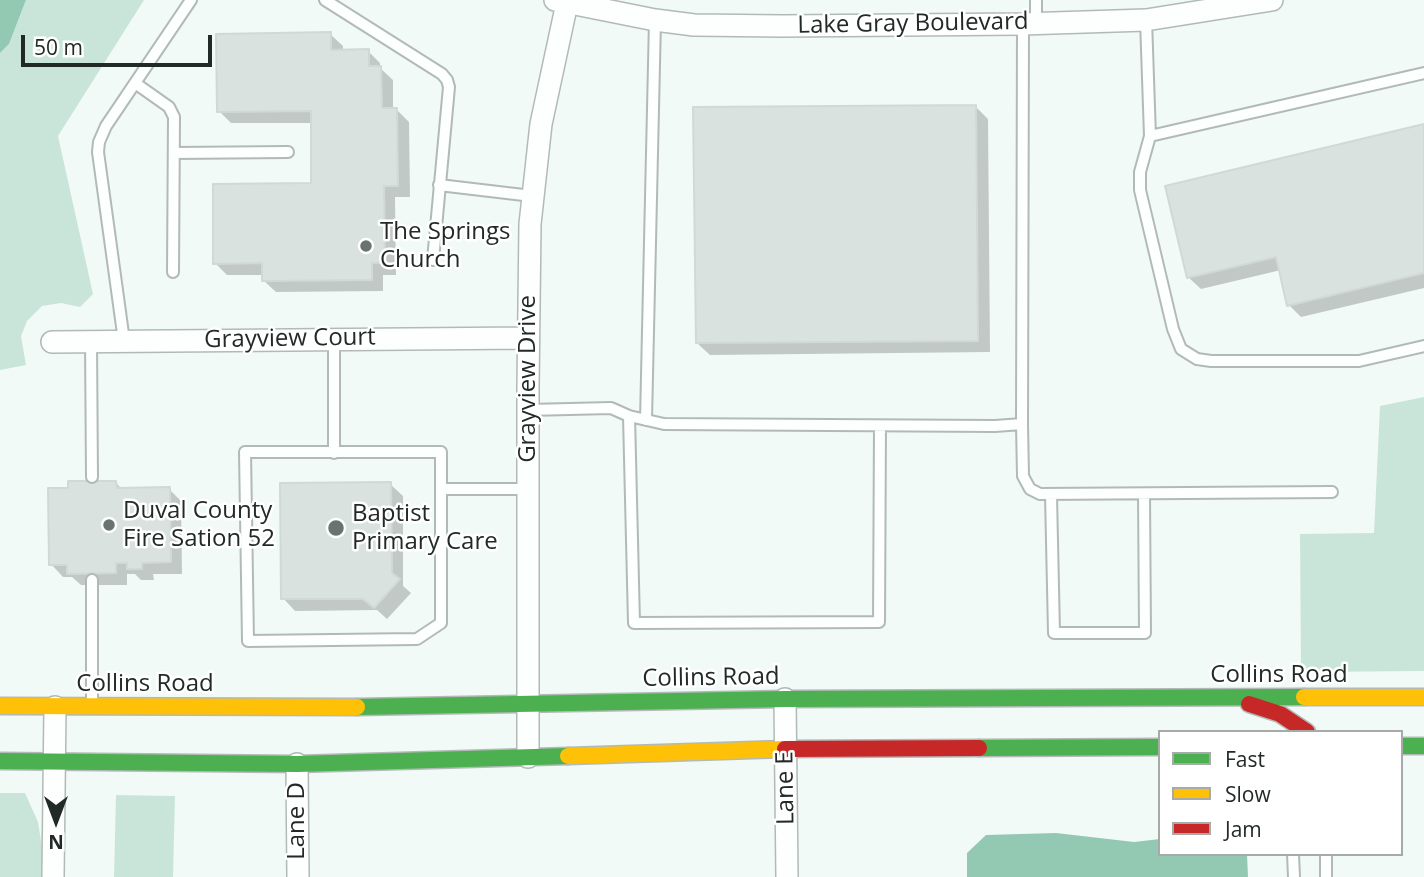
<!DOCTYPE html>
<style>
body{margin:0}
#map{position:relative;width:1424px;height:877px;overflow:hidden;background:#f2faf7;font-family:"Open Sans",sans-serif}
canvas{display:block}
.legend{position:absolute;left:1158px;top:730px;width:245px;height:126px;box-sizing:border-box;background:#fff;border:2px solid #a6aaa8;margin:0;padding:9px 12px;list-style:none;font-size:21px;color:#212a26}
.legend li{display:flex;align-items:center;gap:14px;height:35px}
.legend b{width:35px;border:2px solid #a6aaa8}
.north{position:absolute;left:21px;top:786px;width:70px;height:70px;-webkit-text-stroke:5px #fff;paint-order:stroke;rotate:180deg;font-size:19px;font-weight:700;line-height:28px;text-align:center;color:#212a26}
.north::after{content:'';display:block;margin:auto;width:24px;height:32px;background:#212a26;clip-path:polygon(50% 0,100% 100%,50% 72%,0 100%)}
.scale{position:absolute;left:21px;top:35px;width:191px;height:32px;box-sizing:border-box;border:4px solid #212a26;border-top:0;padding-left:9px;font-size:21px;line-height:24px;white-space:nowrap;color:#212a26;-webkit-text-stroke:5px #fff;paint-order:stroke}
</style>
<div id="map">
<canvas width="1424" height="877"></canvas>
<ul class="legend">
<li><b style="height:9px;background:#4caf50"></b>Fast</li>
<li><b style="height:9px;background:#ffc107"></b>Slow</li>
<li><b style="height:9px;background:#c62828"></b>Jam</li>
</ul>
<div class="north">N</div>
<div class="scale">50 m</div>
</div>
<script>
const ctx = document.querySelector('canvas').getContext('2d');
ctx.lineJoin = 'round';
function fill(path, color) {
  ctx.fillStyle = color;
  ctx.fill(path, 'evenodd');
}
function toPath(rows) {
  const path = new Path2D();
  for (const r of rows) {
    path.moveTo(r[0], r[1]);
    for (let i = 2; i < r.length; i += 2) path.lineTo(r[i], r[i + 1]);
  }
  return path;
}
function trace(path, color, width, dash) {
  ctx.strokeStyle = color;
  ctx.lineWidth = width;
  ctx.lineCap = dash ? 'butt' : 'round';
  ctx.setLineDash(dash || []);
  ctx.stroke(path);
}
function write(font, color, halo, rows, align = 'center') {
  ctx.font = font + ' "Open Sans",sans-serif';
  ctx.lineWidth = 5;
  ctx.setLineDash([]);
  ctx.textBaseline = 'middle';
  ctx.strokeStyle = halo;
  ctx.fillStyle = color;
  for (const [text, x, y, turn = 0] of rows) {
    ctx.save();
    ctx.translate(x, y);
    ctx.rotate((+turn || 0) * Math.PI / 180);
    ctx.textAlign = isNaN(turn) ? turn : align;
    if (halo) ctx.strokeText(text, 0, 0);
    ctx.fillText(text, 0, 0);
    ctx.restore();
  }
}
const green = toPath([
 [26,0,144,0,58,136,93,294,80,307,61,303,42,306,27,321,21,336,26,365,0,370,0,53,9,44],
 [1424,397,1424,671,1301,672,1300,534,1374,533,1380,406],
 [0,793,25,793,38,822,42,847,42,877,0,877],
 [116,795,175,796,173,877,114,877]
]);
const water = toPath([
 [0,0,26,0,9,44,0,53],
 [1056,833,1134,842,1160,839,1160,854,1247,854,1248,877,967,877,967,853,986,835]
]);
const shadow = toPath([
 [330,34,343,46,343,51,368,51,380,63,380,68,393,80,393,110,397,110,409,122,410,197,395,197,396,275,383,275,383,291,276,292,263,280,263,275,227,275,215,263,313,184,313,123,231,123,219,111],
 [975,106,988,119,990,352,710,355,697,343],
 [1424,126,1424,288,1301,317,1289,305,1281,270,1201,289,1188,277],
 [115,482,122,489,169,489,181,501,182,574,153,574,154,580,141,580,135,574,127,574,127,585,81,585,72,577,63,577,51,564,69,489],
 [390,484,403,496,403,586,411,593,387,619,377,610,295,611,283,598]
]);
const building = toPath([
 [331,32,331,50,369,49,369,66,381,66,382,108,397,108,398,186,384,186,385,263,372,263,372,280,262,281,262,263,213,264,213,184,311,183,311,111,217,112,216,34,331,32],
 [976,105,978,341,696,343,693,107,976,105],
 [1424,124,1424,273,1287,306,1276,257,1187,278,1165,186,1424,124],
 [68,481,116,481,117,488,170,487,171,562,142,563,142,569,127,569,127,563,116,563,116,573,67,574,67,565,49,565,48,488,68,488,68,481],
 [391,482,392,573,400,579,374,608,363,599,281,599,280,483,391,482]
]);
const lane = toPath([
 [325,0,442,74,447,80,449,87,433,260],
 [1036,0,1036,23],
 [1146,20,1150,136,1140,172,1140,190,1173,329,1181,349,1197,359,1211,361,1359,361,1424,346],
 [135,83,169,107,174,117,173,272],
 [1150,136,1424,73],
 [174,153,288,152],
 [439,185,532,196],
 [91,341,92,477],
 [124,341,98,152,99,142,106,126,191,0],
 [528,410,611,408,629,416,664,424,995,426,1022,424,1023,24],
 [629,416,634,623,879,622,880,426],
 [646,420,655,20],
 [1022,424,1023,476,1030,489,1040,494,1332,492],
 [245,452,441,452,441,623,417,639,248,641,245,452],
 [334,453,334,338],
 [441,489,528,489],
 [1051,495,1054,633,1145,633,1144,494],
 [92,580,92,704],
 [1293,854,1294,877],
 [1326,854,1326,877]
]);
const street = toPath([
 [555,0,655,20,694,25,783,26,1023,24,1146,20,1272,0],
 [52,342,528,338],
 [785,699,787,877],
 [528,757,528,388,530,224,541,124,567,3],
 [297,764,298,877],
 [53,877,55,707]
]);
const fast = toPath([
 [357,707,785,699,1304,697],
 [1401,746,1424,746],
 [979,748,1160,747],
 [0,761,297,764,568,756]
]);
const slow = toPath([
 [1304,697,1424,697],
 [0,706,357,707],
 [568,756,785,749]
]);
const jam = toPath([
 [1249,704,1280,714,1307,732],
 [785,749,979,748]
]);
const markers = [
 [366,246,7,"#6a736f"],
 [109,525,7,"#6a736f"],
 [336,528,9,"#6a736f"]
];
const streetNames = [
 ["Lake Gray Boulevard",913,24,-1],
 ["Grayview Court",290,339,-1],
 ["Grayview Drive",528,379,-90],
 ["Collins Road",1279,675],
 ["Collins Road",711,678,-1],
 ["Collins Road",145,684],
 ["Lane E",786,788,-91],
 ["Lane D",297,821,-90]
];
const poiNames = [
 ["The Springs",380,232],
 ["Church",380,260],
 ["Duval County",123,511],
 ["Fire Sation 52",123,539],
 ["Baptist",352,514],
 ["Primary Care",352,542]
];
fill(green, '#c9e5d9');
fill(water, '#93c8b3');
fill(shadow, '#0003');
fill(building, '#dae2df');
trace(building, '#d1d9d5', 2);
trace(lane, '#b2bab7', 14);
trace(street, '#b2bab7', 24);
trace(fast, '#b2bab7', 19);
trace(slow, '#b2bab7', 19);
trace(jam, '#b2bab7', 19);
trace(lane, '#fdfefe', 10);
trace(street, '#fdfefe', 21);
trace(fast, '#4caf50', 16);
trace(slow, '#ffc107', 16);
trace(jam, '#c62828', 16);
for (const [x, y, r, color] of markers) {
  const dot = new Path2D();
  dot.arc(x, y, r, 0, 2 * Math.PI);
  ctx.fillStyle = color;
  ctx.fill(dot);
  trace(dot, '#fff', 2.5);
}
write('24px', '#212a26', '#fff', streetNames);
write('24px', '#212a26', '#fff', poiNames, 'left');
</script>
